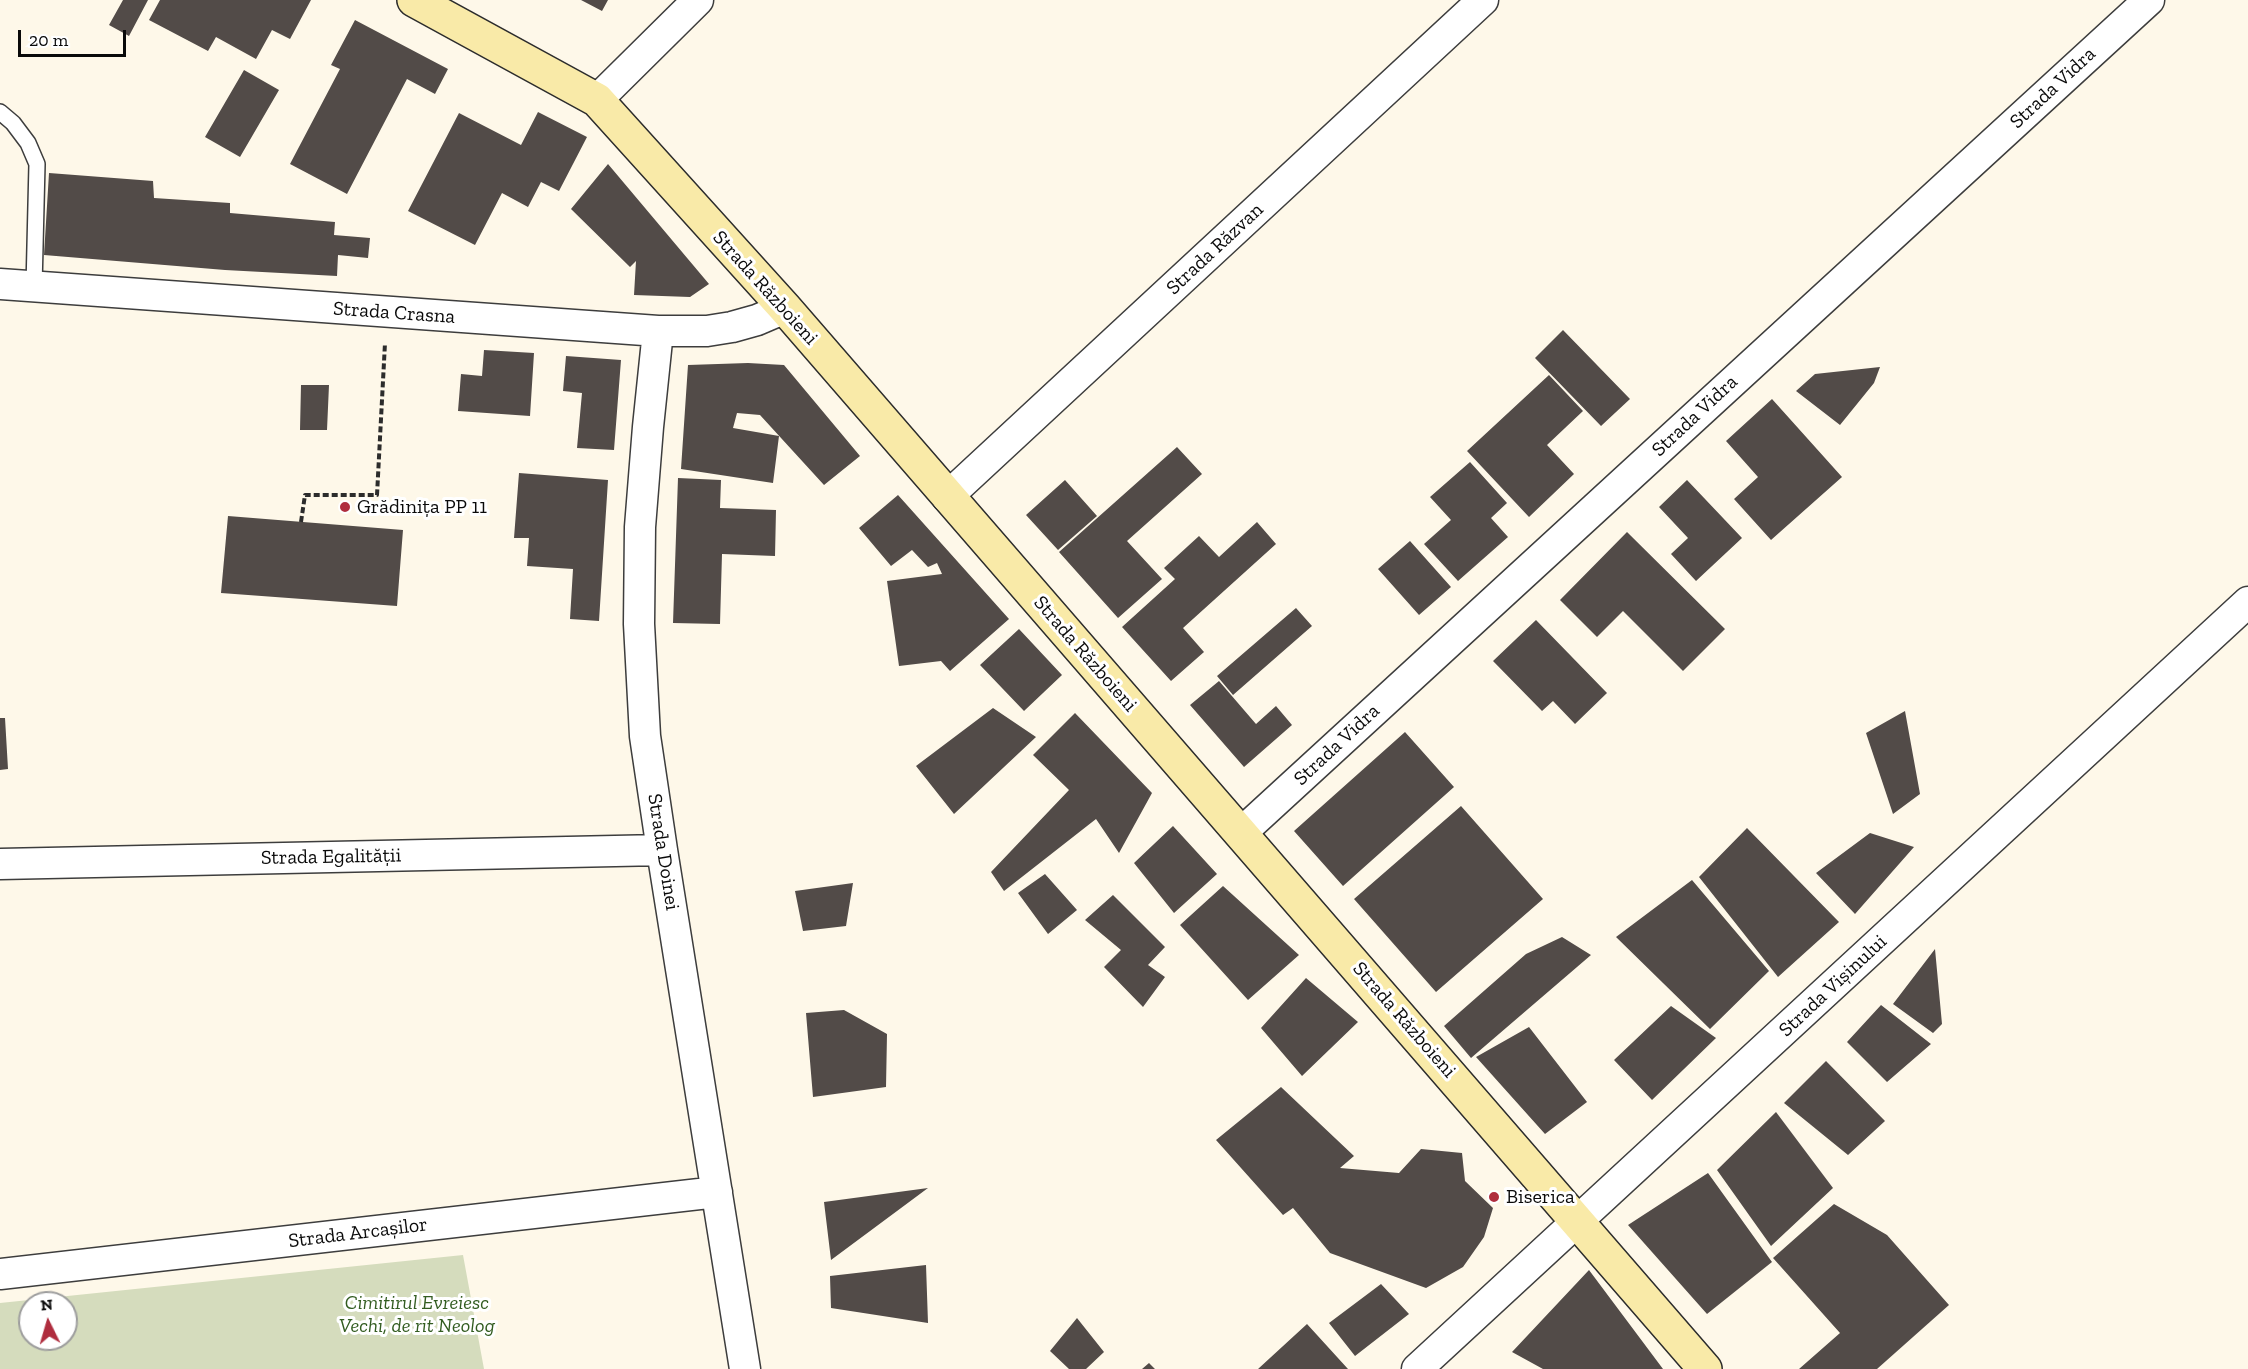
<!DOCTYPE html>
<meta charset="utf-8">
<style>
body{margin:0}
#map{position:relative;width:2248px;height:1369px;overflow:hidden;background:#fef8e9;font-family:"Zilla Slab",serif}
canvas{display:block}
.north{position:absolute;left:18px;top:1291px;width:60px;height:60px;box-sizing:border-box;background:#fff;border:2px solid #9d9d9d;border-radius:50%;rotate:355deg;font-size:16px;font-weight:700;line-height:24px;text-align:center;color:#0a0a0a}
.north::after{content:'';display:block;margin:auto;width:21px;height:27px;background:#af2d3e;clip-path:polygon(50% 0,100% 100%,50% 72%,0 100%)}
.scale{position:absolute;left:18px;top:30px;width:108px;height:27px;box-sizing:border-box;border:3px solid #0a0a0a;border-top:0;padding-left:8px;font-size:18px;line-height:21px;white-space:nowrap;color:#0a0a0a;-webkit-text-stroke:4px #fff;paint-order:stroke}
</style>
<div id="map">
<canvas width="2248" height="1369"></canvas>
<div class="north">N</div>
<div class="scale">20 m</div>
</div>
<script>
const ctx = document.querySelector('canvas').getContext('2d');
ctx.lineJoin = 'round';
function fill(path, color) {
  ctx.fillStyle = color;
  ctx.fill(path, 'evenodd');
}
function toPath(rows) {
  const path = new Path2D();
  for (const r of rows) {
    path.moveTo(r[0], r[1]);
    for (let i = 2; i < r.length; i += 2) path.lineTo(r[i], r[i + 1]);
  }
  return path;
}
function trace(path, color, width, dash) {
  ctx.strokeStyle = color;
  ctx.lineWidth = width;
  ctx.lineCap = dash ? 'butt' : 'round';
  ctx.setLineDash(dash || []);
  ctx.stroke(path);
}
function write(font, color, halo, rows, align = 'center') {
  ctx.font = font + ' "Zilla Slab",serif';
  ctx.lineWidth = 6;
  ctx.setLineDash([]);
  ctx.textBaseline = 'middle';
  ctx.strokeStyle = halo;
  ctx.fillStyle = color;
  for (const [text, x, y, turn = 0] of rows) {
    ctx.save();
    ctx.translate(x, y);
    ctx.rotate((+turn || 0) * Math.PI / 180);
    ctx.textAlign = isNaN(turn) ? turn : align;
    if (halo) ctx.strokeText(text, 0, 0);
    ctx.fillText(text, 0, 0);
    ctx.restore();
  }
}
const cemetery = toPath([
 [463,1255,484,1369,0,1369,0,1303],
 [30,1303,66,1303,66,1339,30,1339]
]);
const building = toPath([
 [123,0,148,0,129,36,109,25],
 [160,0,311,0,290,39,272,30,256,59,216,37,208,51,149,20],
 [581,0,608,0,602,11],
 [355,20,448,69,435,94,407,79,347,194,290,164,340,69,331,65],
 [244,70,279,90,240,157,205,137],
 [538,112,587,137,559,191,541,182,528,207,502,193,475,245,408,211,459,113,521,145],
 [608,164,709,284,690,297,634,295,636,261,630,267,571,209],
 [49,173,153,181,154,198,230,203,230,213,335,222,334,235,370,238,368,258,338,255,337,276,225,270,44,255],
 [1563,330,1630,399,1601,426,1535,358],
 [484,350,534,353,530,416,458,411,461,374,482,376],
 [566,356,621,360,614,450,577,448,582,393,563,391],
 [748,363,784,365,860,456,824,485,760,415,737,413,733,428,779,436,773,483,681,469,688,365],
 [1880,367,1874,383,1840,425,1796,391,1815,374],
 [1549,375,1583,411,1547,445,1574,474,1529,517,1467,451],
 [301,385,329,385,327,430,300,430],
 [1772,399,1842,477,1771,540,1734,499,1758,477,1726,441],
 [1177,447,1202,474,1127,541,1162,579,1118,618,1059,552],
 [1470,462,1507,503,1491,518,1508,537,1458,581,1424,544,1451,520,1430,497],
 [519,473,608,480,599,621,570,619,573,569,527,566,529,538,514,538],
 [678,478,721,480,720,508,776,510,775,556,722,554,720,624,673,623],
 [1065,480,1097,516,1058,550,1026,515],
 [1687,480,1742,538,1696,581,1671,554,1688,538,1659,507],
 [898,495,1009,619,950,671,941,661,899,666,887,581,942,574,937,563,928,567,912,550,891,566,859,528],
 [228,516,403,530,397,606,221,593],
 [1257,522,1276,544,1183,628,1204,652,1171,681,1122,627,1175,579,1164,568,1199,536,1219,557],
 [1627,532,1725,629,1683,671,1623,611,1597,637,1560,600],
 [1410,541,1451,587,1419,615,1378,569],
 [1296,608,1312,626,1233,695,1217,676],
 [1536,620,1607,693,1575,724,1553,701,1542,711,1493,661],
 [1019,629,1062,675,1024,711,980,665],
 [1219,681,1256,724,1276,706,1292,725,1244,767,1190,705],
 [993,708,1036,737,954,814,916,766],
 [1905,711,1920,794,1893,814,1866,733],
 [1075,713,1152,793,1119,853,1096,819,1004,891,991,872,1069,790,1033,755],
 [0,718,5,718,8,769,0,770],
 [1405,732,1454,787,1343,886,1294,831],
 [1461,806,1543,899,1436,992,1354,899],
 [1173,826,1217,874,1174,913,1134,863],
 [1747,828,1839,922,1778,977,1699,877],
 [1870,833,1914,847,1855,914,1816,873],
 [1045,874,1077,910,1048,934,1018,893],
 [1692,880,1769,971,1710,1029,1616,937],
 [853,883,846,926,803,931,795,891],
 [1223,886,1299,955,1248,1000,1180,925],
 [1113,895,1165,947,1148,965,1165,977,1143,1007,1104,967,1121,950,1085,920],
 [1562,937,1591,955,1471,1058,1444,1026,1526,954],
 [1935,949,1942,1024,1933,1033,1893,1004],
 [1306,978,1358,1022,1302,1076,1261,1028],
 [1881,1005,1931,1044,1887,1082,1847,1042],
 [1671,1006,1716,1038,1652,1100,1614,1060],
 [844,1010,887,1034,886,1087,813,1097,806,1013],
 [1529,1027,1587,1102,1545,1134,1476,1057],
 [1826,1061,1885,1121,1848,1155,1784,1103],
 [1281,1087,1354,1156,1340,1168,1399,1173,1421,1149,1462,1153,1465,1181,1493,1208,1484,1237,1463,1267,1426,1288,1330,1253,1293,1208,1283,1215,1216,1140],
 [1776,1112,1833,1188,1771,1246,1717,1170],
 [1708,1173,1772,1262,1707,1314,1628,1225],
 [928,1188,831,1260,824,1202],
 [1834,1204,1887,1235,1949,1305,1877,1369,1799,1369,1840,1333,1773,1258],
 [926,1265,928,1323,831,1308,830,1276],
 [1589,1270,1663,1369,1543,1369,1512,1352],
 [1381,1284,1409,1314,1355,1356,1329,1323],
 [1077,1318,1104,1352,1086,1369,1069,1369,1050,1351],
 [1307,1324,1348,1369,1258,1369],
 [1149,1363,1155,1369,1142,1369]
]);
const path = toPath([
 [301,522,305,495,377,495,385,343]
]);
const lane = toPath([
 [0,112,13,123,28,143,37,164,34,287]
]);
const street = toPath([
 [597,100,698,0],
 [0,284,658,331,707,331,732,327,757,320,785,308],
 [658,331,648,427,640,527,639,624,645,736,662,850,745,1369],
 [947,497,1483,0],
 [1241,833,2149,0],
 [0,864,662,850],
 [0,1274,717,1192],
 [1417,1369,2248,602]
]);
const secondary = toPath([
 [414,0,597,100,785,308,1705,1369]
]);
const markers = [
 [345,507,6,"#af2d3e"],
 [1494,1197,6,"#af2d3e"]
];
const streetNames = [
 ["Strada Vidra",2053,88,-43],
 ["Strada Răzvan",1215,249,-43],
 ["Strada Războieni",765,288,48],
 ["Strada Crasna",394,313,4],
 ["Strada Vidra",1695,416,-43],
 ["Strada Războieni",1085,654,49],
 ["Strada Vidra",1337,745,-43],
 ["Strada Doinei",663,852,81],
 ["Strada Egalității",331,857,-1],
 ["Strada Vișinului",1833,986,-43],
 ["Strada Războieni",1404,1020,49],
 ["Strada Arcașilor",358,1233,-7]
];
const poiNames = [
 ["Grădinița PP 11",357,507],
 ["Biserica",1506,1197]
];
const parkNames = [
 ["Cimitirul Evreiesc",417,1303],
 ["Vechi, de rit Neolog",417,1326]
];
fill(cemetery, '#d5dcbd');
fill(building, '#524b48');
trace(lane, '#3d3d3d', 18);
trace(street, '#3d3d3d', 33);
trace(secondary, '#2c2c2c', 36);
trace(path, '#2c2c2c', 4, [6, 3]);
trace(lane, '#fff', 15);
trace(street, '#fff', 30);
trace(secondary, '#f9eaa8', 33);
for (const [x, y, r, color] of markers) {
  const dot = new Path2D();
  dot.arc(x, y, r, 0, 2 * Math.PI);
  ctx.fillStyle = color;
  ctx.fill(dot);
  trace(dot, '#fff', 2);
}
write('20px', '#0a0a0a', '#fff', streetNames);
write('20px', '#0a0a0a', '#fff', poiNames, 'left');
write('italic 20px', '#325c20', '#fff', parkNames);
</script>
